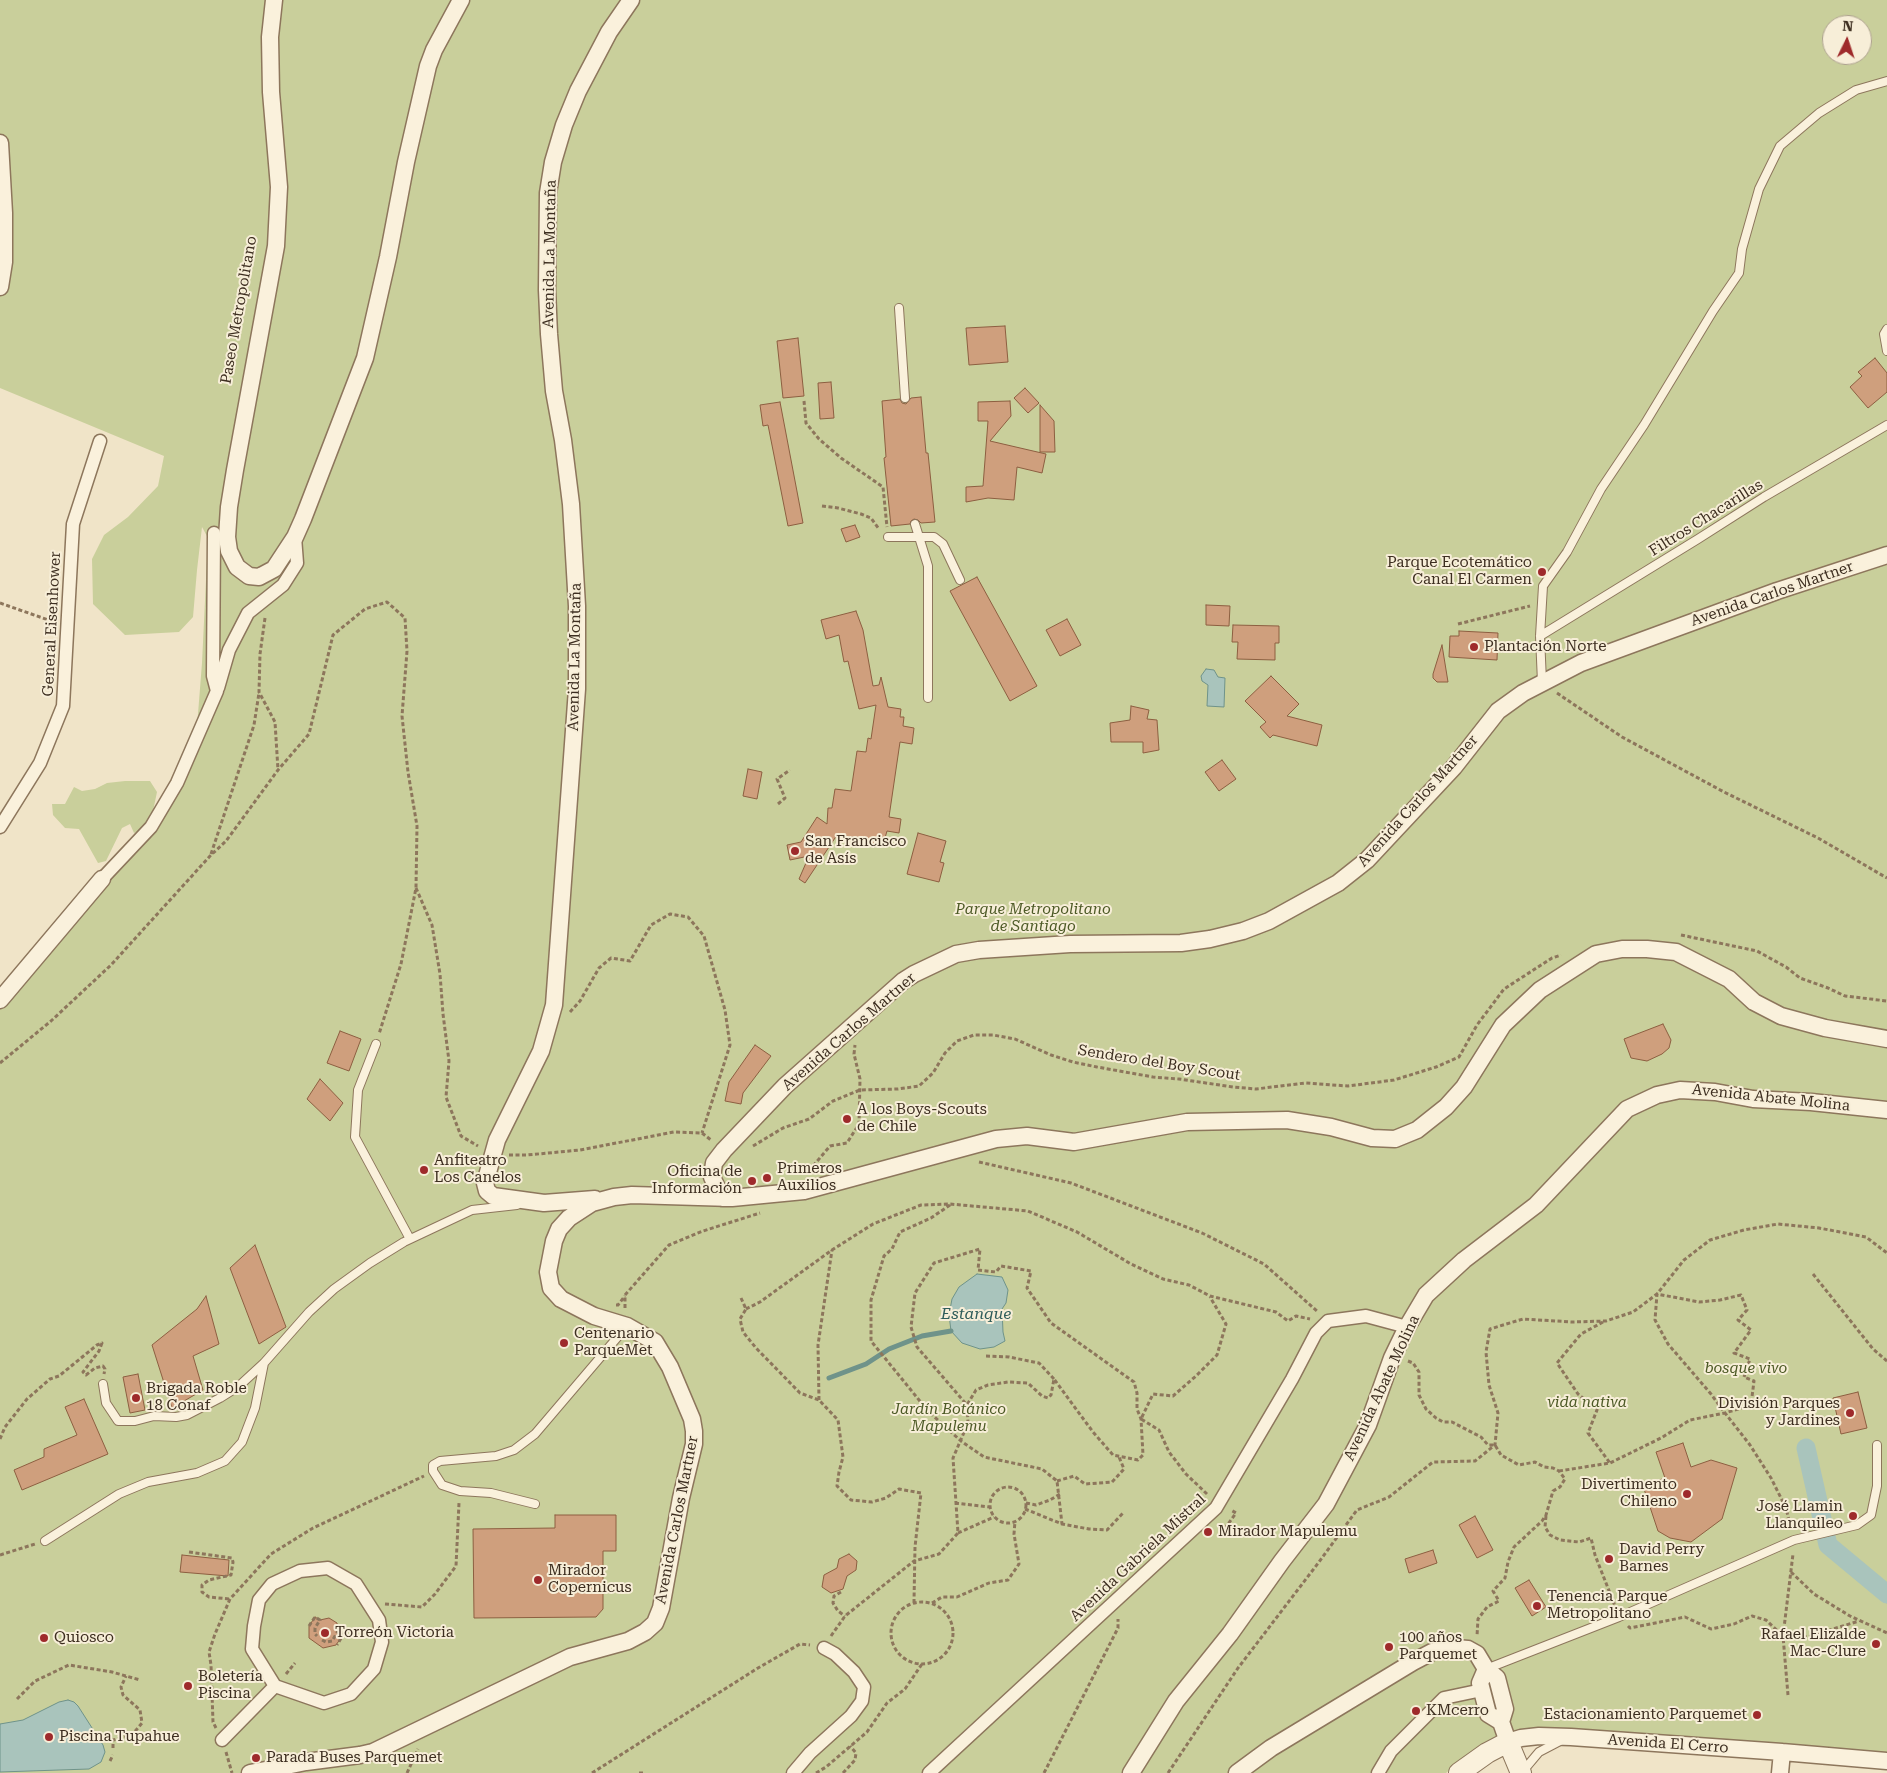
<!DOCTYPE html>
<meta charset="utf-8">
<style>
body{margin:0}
#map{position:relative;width:1887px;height:1773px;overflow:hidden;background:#f0e4c8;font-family:"Roboto Serif",serif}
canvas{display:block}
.north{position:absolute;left:1822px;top:15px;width:50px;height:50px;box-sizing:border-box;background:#f7eed8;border:1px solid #ada18e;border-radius:50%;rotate:4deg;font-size:14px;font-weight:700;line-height:20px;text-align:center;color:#3d2e20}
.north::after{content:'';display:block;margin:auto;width:18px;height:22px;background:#9e2a2b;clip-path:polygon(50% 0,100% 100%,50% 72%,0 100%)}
</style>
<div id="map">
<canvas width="1887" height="1773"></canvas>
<div class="north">N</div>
</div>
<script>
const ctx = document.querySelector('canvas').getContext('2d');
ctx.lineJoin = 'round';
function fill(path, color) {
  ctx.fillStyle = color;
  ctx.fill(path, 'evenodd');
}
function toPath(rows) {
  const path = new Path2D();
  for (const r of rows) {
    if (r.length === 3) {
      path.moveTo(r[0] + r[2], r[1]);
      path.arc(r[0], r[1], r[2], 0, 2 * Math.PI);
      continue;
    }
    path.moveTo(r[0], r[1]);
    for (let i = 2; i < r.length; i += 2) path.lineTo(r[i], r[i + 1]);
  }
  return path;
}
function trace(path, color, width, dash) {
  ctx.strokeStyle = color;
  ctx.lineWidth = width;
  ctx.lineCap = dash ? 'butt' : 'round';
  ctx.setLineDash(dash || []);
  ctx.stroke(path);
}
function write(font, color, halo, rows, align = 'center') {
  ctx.font = font + ' "Roboto Serif",serif';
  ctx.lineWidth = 4;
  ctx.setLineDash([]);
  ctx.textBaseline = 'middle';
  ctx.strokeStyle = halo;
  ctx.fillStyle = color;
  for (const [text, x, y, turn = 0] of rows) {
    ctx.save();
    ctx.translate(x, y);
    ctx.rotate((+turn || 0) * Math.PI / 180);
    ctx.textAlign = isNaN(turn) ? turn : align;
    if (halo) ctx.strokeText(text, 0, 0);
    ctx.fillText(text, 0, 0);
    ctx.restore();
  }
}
const green = toPath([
 [0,0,1887,0,1887,1756,1588,1733,1468,1754,1446,1773,0,1773,0,1008,69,923,154,834,195,752,202,663,208,538,202,527,197,570,193,617,179,632,125,635,93,604,92,559,104,535,128,517,158,486,164,456,0,388],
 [1832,25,1862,25,1862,55,1832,55],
 [125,781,150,781,157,792,152,816,142,830,134,833,130,824,122,828,106,861,98,863,79,829,65,828,53,815,52,804,65,804,74,787,82,791,95,789,107,783]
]);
const water = toPath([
 [1206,669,1214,670,1218,677,1225,678,1224,707,1207,706,1208,685,1202,681,1201,676,1206,669],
 [977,1274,1002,1277,1008,1290,1006,1303,1002,1309,1003,1332,1005,1341,994,1347,980,1349,962,1343,951,1331,949,1315,952,1299,959,1287,977,1274],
 [1834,1542,1887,1586,1887,1603,1821,1548,1834,1542],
 [68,1700,74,1702,78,1706,103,1745,105,1752,101,1762,89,1769,0,1772,0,1724,23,1720,59,1702,68,1700]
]);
const stream = toPath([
 [829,1378,866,1364,889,1349,922,1336,951,1331]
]);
const canal = toPath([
 [1806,1448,1828,1545,1887,1594]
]);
const building = toPath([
 [1005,326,1008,362,969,365,966,328,1005,326],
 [798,338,804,396,783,398,777,341,798,338],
 [1875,358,1887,373,1887,392,1868,408,1850,387,1862,376,1858,372,1875,358],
 [831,382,834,418,820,419,818,383,831,382],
 [1025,388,1039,403,1028,413,1014,398,1025,388],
 [921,397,926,453,928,453,935,522,921,523,918,520,914,519,911,521,910,524,891,526,884,458,886,457,882,401,900,399,902,403,906,404,911,398,921,397],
 [1010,401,1011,416,990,441,1046,454,1042,473,1017,467,1014,500,988,498,966,502,966,487,983,486,988,421,978,421,978,402,1010,401],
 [780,402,803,523,788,526,768,425,763,426,760,405,780,402],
 [1040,405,1054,421,1055,452,1040,452,1040,405],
 [855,525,860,537,846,542,841,529,855,525],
 [977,577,1037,686,1010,701,950,591,977,577],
 [1206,605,1230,606,1229,626,1206,625,1206,605],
 [856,611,863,630,873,686,879,685,881,677,888,707,901,709,900,717,904,717,903,726,914,728,912,744,900,742,889,817,901,819,899,833,887,831,885,838,880,837,879,842,876,841,875,847,858,845,859,838,837,835,805,883,799,879,809,856,790,860,787,845,801,842,817,817,827,824,828,808,832,808,835,789,851,791,857,751,866,752,868,738,871,739,876,705,859,709,848,661,844,662,839,635,826,639,821,620,856,611],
 [1067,619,1081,645,1060,656,1046,630,1067,619],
 [1233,625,1279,626,1279,643,1275,643,1275,660,1237,659,1238,642,1232,642,1233,625],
 [1459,631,1498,633,1497,660,1449,657,1450,636,1459,636,1459,631],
 [1442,645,1448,682,1437,682,1433,678,1433,674,1442,645],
 [1271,676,1299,704,1287,716,1322,725,1317,746,1273,735,1270,738,1260,727,1266,722,1245,701,1271,676],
 [1131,706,1149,710,1147,719,1157,720,1159,750,1143,753,1143,742,1111,742,1110,723,1130,720,1131,706],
 [1222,760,1236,779,1219,791,1205,772,1222,760],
 [748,769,762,772,757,799,743,796,748,769],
 [918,833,946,841,940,862,944,863,939,882,907,874,918,833],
 [1663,1024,1671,1040,1669,1048,1662,1054,1647,1061,1631,1058,1624,1039,1663,1024],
 [340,1031,361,1039,349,1071,327,1063,340,1031],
 [755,1045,771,1056,743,1093,741,1104,725,1101,729,1082,755,1045],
 [320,1079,343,1103,330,1121,307,1099,320,1079],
 [255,1245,286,1327,259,1344,230,1268,255,1245],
 [206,1296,219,1344,193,1356,203,1390,172,1408,152,1345,197,1309,206,1296],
 [138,1374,145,1410,130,1413,123,1377,138,1374],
 [1858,1392,1867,1428,1841,1434,1833,1398,1858,1392],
 [84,1399,108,1454,22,1490,14,1470,44,1457,44,1449,77,1435,65,1407,84,1399],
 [1683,1443,1691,1467,1711,1460,1737,1468,1722,1519,1691,1542,1670,1538,1658,1531,1643,1486,1665,1478,1656,1452,1683,1443],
 [555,1515,616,1515,616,1551,603,1551,603,1609,596,1617,474,1618,473,1529,555,1528,555,1515],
 [1475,1516,1493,1550,1477,1558,1459,1525,1475,1516],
 [1433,1550,1437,1563,1409,1573,1405,1559,1433,1550],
 [849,1554,857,1561,856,1570,847,1576,843,1589,831,1593,822,1587,824,1575,837,1568,839,1559,849,1554],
 [182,1555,229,1560,228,1576,180,1572,182,1555],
 [1529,1580,1546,1607,1532,1616,1515,1588,1529,1580],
 [315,1617,320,1620,329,1618,337,1623,338,1631,343,1635,336,1645,323,1648,309,1638,309,1626,315,1617]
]);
const path = toPath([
 [804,401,806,423,819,439,841,458,883,487,887,527],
 [822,506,838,508,861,514,871,518,879,529],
 [0,603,54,622],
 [265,618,260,654,259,692,275,722,278,770],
 [1458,624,1530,606],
 [1557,693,1622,737,1724,792,1818,838,1887,878],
 [778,804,785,798,777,779,790,770],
 [211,854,254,725,259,693],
 [416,888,432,925,440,974,443,1014,449,1061,446,1097,461,1136,478,1146],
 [1681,935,1757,951,1786,967,1800,978,1828,988,1845,996,1887,1001],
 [570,1012,580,1001,599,968,611,958,630,961,651,925,670,914,688,917,704,936,725,1010,730,1045,702,1133],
 [0,1063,51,1021,111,965,210,856,226,841,278,770,309,734,333,635,365,609,387,602,405,618,407,651,402,716,408,772,417,826,416,888,401,964,379,1034],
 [753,1146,783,1128,809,1119,833,1101,860,1090,898,1089,919,1086,933,1073,945,1053,957,1041,974,1035,993,1035,1015,1039,1051,1055,1073,1062,1097,1067,1153,1077,1179,1079,1233,1087,1256,1089,1305,1083,1348,1086,1394,1080,1436,1067,1459,1057,1477,1025,1504,989,1552,958,1561,955],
 [509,1155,527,1155,580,1150,674,1132,702,1133,711,1140],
 [979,1162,1071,1183,1202,1233,1264,1264,1318,1312],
 [811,1172,813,1166,830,1146,847,1143,859,1124,860,1079,854,1054,855,1045],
 [950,1205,931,1218,900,1232,892,1249,884,1256,871,1300,871,1341,928,1411,961,1441,984,1457,1042,1469,1057,1481,1062,1524],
 [1813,1274,1873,1349,1887,1361],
 [741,1298,746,1309,740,1319,743,1332,756,1348,800,1393,819,1400,838,1420,843,1457,839,1472,837,1486,851,1500,872,1502,886,1498,899,1489,921,1493,915,1547,914,1602],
 [616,1305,618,1305,625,1296],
 [625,1308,625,1295,669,1245,703,1231,760,1213],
 [746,1309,760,1302,832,1250,873,1224,921,1205,950,1204,1028,1211,1077,1232,1131,1264,1163,1279,1189,1285,1210,1296,1276,1312,1288,1321,1296,1316,1310,1319],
 [1603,1322,1581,1334,1557,1363,1578,1394,1597,1410,1588,1433,1610,1463],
 [986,1356,1009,1357,1039,1363,1054,1379],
 [1408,1361,1413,1363,1419,1372,1419,1395,1426,1409,1436,1418,1443,1422,1452,1422,1481,1437,1488,1445,1495,1445,1501,1455,1519,1465,1535,1462,1544,1467,1553,1468,1559,1471,1565,1479,1560,1487,1553,1491,1546,1515,1542,1521,1514,1547,1508,1562,1505,1578,1493,1591,1499,1601,1487,1607,1478,1619,1477,1636],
 [819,1400,818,1345,832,1250],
 [0,1439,5,1427,27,1399,50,1379,59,1376,97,1345,102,1343,99,1351,83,1372,86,1375,95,1368,103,1366,105,1369,104,1374],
 [1559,1471,1610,1463,1661,1438,1690,1420,1725,1413,1751,1405,1754,1381,1744,1377,1750,1359,1734,1353,1751,1330,1738,1320,1747,1310,1741,1295,1720,1300,1699,1302,1657,1294,1655,1320,1668,1344,1711,1394,1725,1413,1750,1445,1771,1478,1786,1508,1791,1529],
 [1057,1481,1074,1476,1085,1484,1112,1482,1124,1469,1119,1457],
 [1008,1505,18],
 [1207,1494,1186,1474,1169,1452,1159,1430,1141,1419,1153,1394,1173,1396,1196,1376,1217,1355,1226,1324,1210,1297],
 [955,1503,990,1507],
 [1026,1503,1036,1505,1050,1500,1060,1494],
 [1025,1509,1062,1524,1089,1529,1107,1530,1124,1512],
 [1546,1516,1545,1527,1550,1535,1560,1540,1579,1542,1591,1538,1595,1555,1615,1606],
 [958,1533,994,1517],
 [1221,1534,1236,1513,1231,1510],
 [189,1552,232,1558,233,1562,231,1575,209,1580,202,1585,202,1592,209,1597,230,1599],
 [0,1555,35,1544],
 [1791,1572,1814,1594,1850,1616,1887,1633],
 [841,1592,834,1596,833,1603,838,1611,845,1616],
 [922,1633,31],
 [932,1603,942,1597,957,1597,989,1583,1008,1580,1019,1564,1014,1534,1015,1521],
 [385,1604,422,1607,435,1594,456,1566,459,1503],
 [309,1626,315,1617,320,1620,315,1628,315,1634,317,1636],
 [1628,1626,1630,1628,1685,1617,1711,1629,1734,1624,1752,1616,1766,1620,1783,1636,1807,1637,1859,1621],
 [831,1636,845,1616,914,1561,939,1554,958,1533,953,1458,968,1423,967,1405,976,1390,988,1385,1008,1382,1028,1383,1042,1396,1048,1398,1051,1395,1054,1379,1093,1432,1113,1455,1138,1460,1143,1455,1141,1419,1137,1409,1137,1393,1134,1382,1051,1323,1027,1288,1031,1271,1001,1266,996,1272,978,1270,980,1249,934,1263,915,1293,911,1327,917,1347,967,1405],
 [322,1640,326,1642,332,1641,338,1631,343,1635,337,1645],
 [286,1674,295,1663],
 [1788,1695,1783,1636,1793,1554],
 [17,1699,35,1681,69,1665,112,1672,140,1680],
 [216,1728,213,1722,211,1665,209,1652,215,1634,230,1599,271,1554,313,1528,424,1476],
 [113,1748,113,1740,132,1735,142,1723,140,1710,123,1695,121,1687,126,1676],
 [226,1752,232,1773],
 [110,1761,113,1755],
 [407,1773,418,1749],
 [592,1773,758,1668,800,1644,810,1645],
 [639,1773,645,1773],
 [816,1773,826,1767,867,1732,887,1703,905,1689,922,1664],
 [843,1773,855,1760,856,1753,850,1746],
 [1044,1773,1118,1628,1118,1619],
 [1168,1773,1238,1668,1319,1562,1357,1510,1389,1497,1433,1462,1475,1461,1495,1445,1498,1413,1489,1385,1486,1352,1490,1329,1523,1319,1572,1322,1606,1321,1633,1312,1657,1294,1684,1260,1710,1240,1744,1230,1778,1224,1819,1228,1866,1237,1887,1253]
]);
const service = toPath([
 [899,308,905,398],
 [1887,329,1884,334,1887,351],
 [915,524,928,566,928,698],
 [888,537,934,537,943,544,960,580],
 [1540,636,1698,539,1764,497,1887,425],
 [1542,682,1540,636,1543,586,1567,552,1601,489,1644,425,1713,311,1739,273,1742,249,1759,189,1780,146,1819,113,1856,90,1887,81],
 [376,1044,358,1090,355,1137,410,1239],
 [103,1384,106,1403,118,1421,135,1421,154,1416,176,1417,187,1415,220,1398,239,1386,264,1363,309,1312,334,1289,370,1263,404,1242,472,1210,517,1205],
 [535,1504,491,1493,460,1491,442,1485,433,1471,433,1465,440,1461,496,1456,514,1450,535,1434,627,1326],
 [45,1541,119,1494,148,1482,197,1473,225,1461,242,1442,255,1408,264,1363],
 [1486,1669,1619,1617,1794,1540,1857,1525,1871,1515,1877,1486,1877,1445],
 [1523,1771,1539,1752,1560,1741]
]);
const pedestrian = toPath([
 [218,688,229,650,248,613,283,585,297,563,295,537],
 [0,827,40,763,63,706,73,524,100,441],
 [102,879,151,827,177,783,217,691,213,676,214,533],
 [222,1740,275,1686,324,1703,351,1694,374,1669,382,1642,379,1620,356,1584,328,1568,300,1571,272,1584,259,1600,254,1626,252,1649,275,1686],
 [793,1773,810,1753,851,1716,862,1701,864,1687,854,1672,835,1654,824,1648],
 [929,1773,1216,1508,1292,1379,1316,1333,1328,1321,1366,1316,1407,1327],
 [1378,1773,1391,1751,1444,1698,1482,1690]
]);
const minor = toPath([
 [274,0,270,37,271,92,279,187,276,246,235,470,229,507,227,537,229,551,237,567,249,576,259,577,274,569,295,537,303,519,365,358,388,257,406,162,428,66,434,50,461,0],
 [0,143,4,213,4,262,0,287],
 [0,1000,102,879],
 [722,1198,712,1177,714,1163,724,1150,785,1086,903,981,914,974,956,954,979,950,1070,944,1181,943,1210,939,1243,931,1269,921,1338,883,1367,860,1454,767,1498,711,1523,693,1581,663,1777,591,1887,555],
 [595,1199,544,1203,493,1196,487,1191,485,1183,497,1140,541,1051,554,1005,577,689,577,606,571,504,563,440,554,391,549,334,547,290,548,193,553,162,564,125,578,91,609,32,631,0],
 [1486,1669,1480,1683,1488,1714,1501,1722],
 [250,1773,306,1762,360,1755,373,1752,570,1657,628,1641,645,1632,655,1623,661,1608,681,1498,694,1444,694,1431,692,1419,670,1367,655,1342,627,1326,594,1316,561,1299,551,1288,548,1272,554,1241,559,1229,569,1218,592,1203,614,1197,632,1195,732,1198,804,1191,996,1139,1027,1136,1074,1142,1187,1122,1287,1120,1331,1127,1372,1138,1395,1139,1417,1130,1446,1107,1464,1087,1503,1025,1540,990,1596,954,1622,949,1647,949,1676,952,1729,979,1754,1002,1781,1016,1825,1028,1887,1039],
 [1131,1773,1176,1701,1230,1634,1282,1561,1326,1504,1368,1425,1392,1358,1407,1327,1426,1295,1464,1260,1536,1205,1627,1109,1657,1095,1680,1090,1715,1092,1753,1099,1811,1102,1887,1110],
 [1237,1773,1271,1748,1413,1662,1432,1652,1444,1648,1455,1648,1468,1649,1477,1654,1486,1669,1497,1678,1505,1709,1501,1722,1508,1742,1521,1738,1539,1736,1571,1737,1782,1752,1887,1761],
 [1780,1773,1782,1752]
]);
const tertiary = toPath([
 [1459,1773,1487,1753,1508,1742,1521,1773]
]);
const markers = [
 [1542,572,5,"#9e2a2b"],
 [1474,647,5,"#9e2a2b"],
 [795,851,5,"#9e2a2b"],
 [847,1119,5,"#9e2a2b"],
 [424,1170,5,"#9e2a2b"],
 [767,1178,5,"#9e2a2b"],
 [752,1181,5,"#9e2a2b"],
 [564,1343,5,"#9e2a2b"],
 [136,1398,5,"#9e2a2b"],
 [1850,1413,5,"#9e2a2b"],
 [1687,1494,5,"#9e2a2b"],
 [1853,1516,5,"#9e2a2b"],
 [1208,1532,5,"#9e2a2b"],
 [1609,1559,5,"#9e2a2b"],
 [538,1580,5,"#9e2a2b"],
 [1537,1606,5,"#9e2a2b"],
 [325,1633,5,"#9e2a2b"],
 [44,1638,5,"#9e2a2b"],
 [1876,1644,5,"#9e2a2b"],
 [1389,1647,5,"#9e2a2b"],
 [188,1686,5,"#9e2a2b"],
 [1416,1711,5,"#9e2a2b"],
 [1757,1715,5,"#9e2a2b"],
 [49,1737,5,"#9e2a2b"],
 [256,1758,5,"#9e2a2b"]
];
const streetNames = [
 ["Avenida La Montaña",550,254,-89],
 ["Paseo Metropolitano",239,310,-80],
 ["Filtros Chacarillas",1706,518,-32],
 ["Avenida Carlos Martner",1772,594,-19],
 ["General Eisenhower",52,624,-87],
 ["Avenida La Montaña",575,657,-89],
 ["Avenida Carlos Martner",1418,801,-48],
 ["Avenida Carlos Martner",849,1032,-41],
 ["Sendero del Boy Scout",1159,1063,9],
 ["Avenida Abate Molina",1771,1098,6],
 ["Avenida Abate Molina",1382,1388,-65],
 ["Avenida Carlos Martner",677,1520,-79],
 ["Avenida Gabriela Mistral",1138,1558,-43],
 ["Avenida El Cerro",1668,1744,4]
];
const poiNames = [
 ["Parque Ecotemático",1532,563,"right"],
 ["Canal El Carmen",1532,580,"right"],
 ["Plantación Norte",1484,647],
 ["San Francisco",805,842],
 ["de Asís",805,859],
 ["A los Boys-Scouts",857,1110],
 ["de Chile",857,1127],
 ["Anfiteatro",434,1161],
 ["Los Canelos",434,1178],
 ["Primeros",777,1169],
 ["Auxilios",777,1186],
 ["Oficina de",742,1172,"right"],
 ["Información",742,1189,"right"],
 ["Centenario",574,1334],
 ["ParqueMet",574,1351],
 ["Brigada Roble",146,1389],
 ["18 Conaf",146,1406],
 ["División Parques",1840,1404,"right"],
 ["y Jardines",1840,1421,"right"],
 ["Divertimento",1677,1485,"right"],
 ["Chileno",1677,1502,"right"],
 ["José Llamin",1843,1507,"right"],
 ["Llanquileo",1843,1524,"right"],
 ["Mirador Mapulemu",1218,1532],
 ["David Perry",1619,1550],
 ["Barnes",1619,1567],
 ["Mirador",548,1571],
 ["Copernicus",548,1588],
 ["Tenencia Parque",1547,1597],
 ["Metropolitano",1547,1614],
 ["Torreón Victoria",335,1633],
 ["Rafael Elizalde",1866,1635,"right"],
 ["Mac-Clure",1866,1652,"right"],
 ["Quiosco",54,1638],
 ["100 años",1399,1638],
 ["Parquemet",1399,1655],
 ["Boletería",198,1677],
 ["Piscina",198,1694],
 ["KMcerro",1426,1711],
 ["Estacionamiento Parquemet",1747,1715,"right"],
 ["Piscina Tupahue",59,1737],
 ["Parada Buses Parquemet",266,1758]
];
const parkNames = [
 ["Parque Metropolitano",1033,910],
 ["de Santiago",1033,927],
 ["bosque vivo",1746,1369],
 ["vida nativa",1587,1403],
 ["Jardín Botánico",949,1410],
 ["Mapulemu",949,1427]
];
const waterNames = [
 ["Estanque",976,1314]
];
fill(green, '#c9cf9b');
fill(water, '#a9c4bc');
trace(water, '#6f938a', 1);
trace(stream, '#6f938a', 5);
trace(canal, '#a9c4bc', 19);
fill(building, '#cf9f7d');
trace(building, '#8d5f41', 1);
trace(service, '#8d765c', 10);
trace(pedestrian, '#8d765c', 15);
trace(minor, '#8d765c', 19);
trace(tertiary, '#8d765c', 22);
trace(path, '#8d765c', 3, [4, 2.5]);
trace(service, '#faf1dc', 8);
trace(pedestrian, '#faf1dc', 12);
trace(minor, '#faf1dc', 16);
trace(tertiary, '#faf1dc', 20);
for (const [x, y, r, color] of markers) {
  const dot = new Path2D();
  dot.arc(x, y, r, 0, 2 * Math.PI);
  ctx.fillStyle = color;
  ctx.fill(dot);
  trace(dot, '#f7eed8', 2);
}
write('15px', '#3d2e20', '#f7eed8', streetNames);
write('15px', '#3d2e20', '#f7eed8', poiNames, 'left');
write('italic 15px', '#4d5a26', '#f7eed8', parkNames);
write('italic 16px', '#2f5d5a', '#f7eed8', waterNames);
</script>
